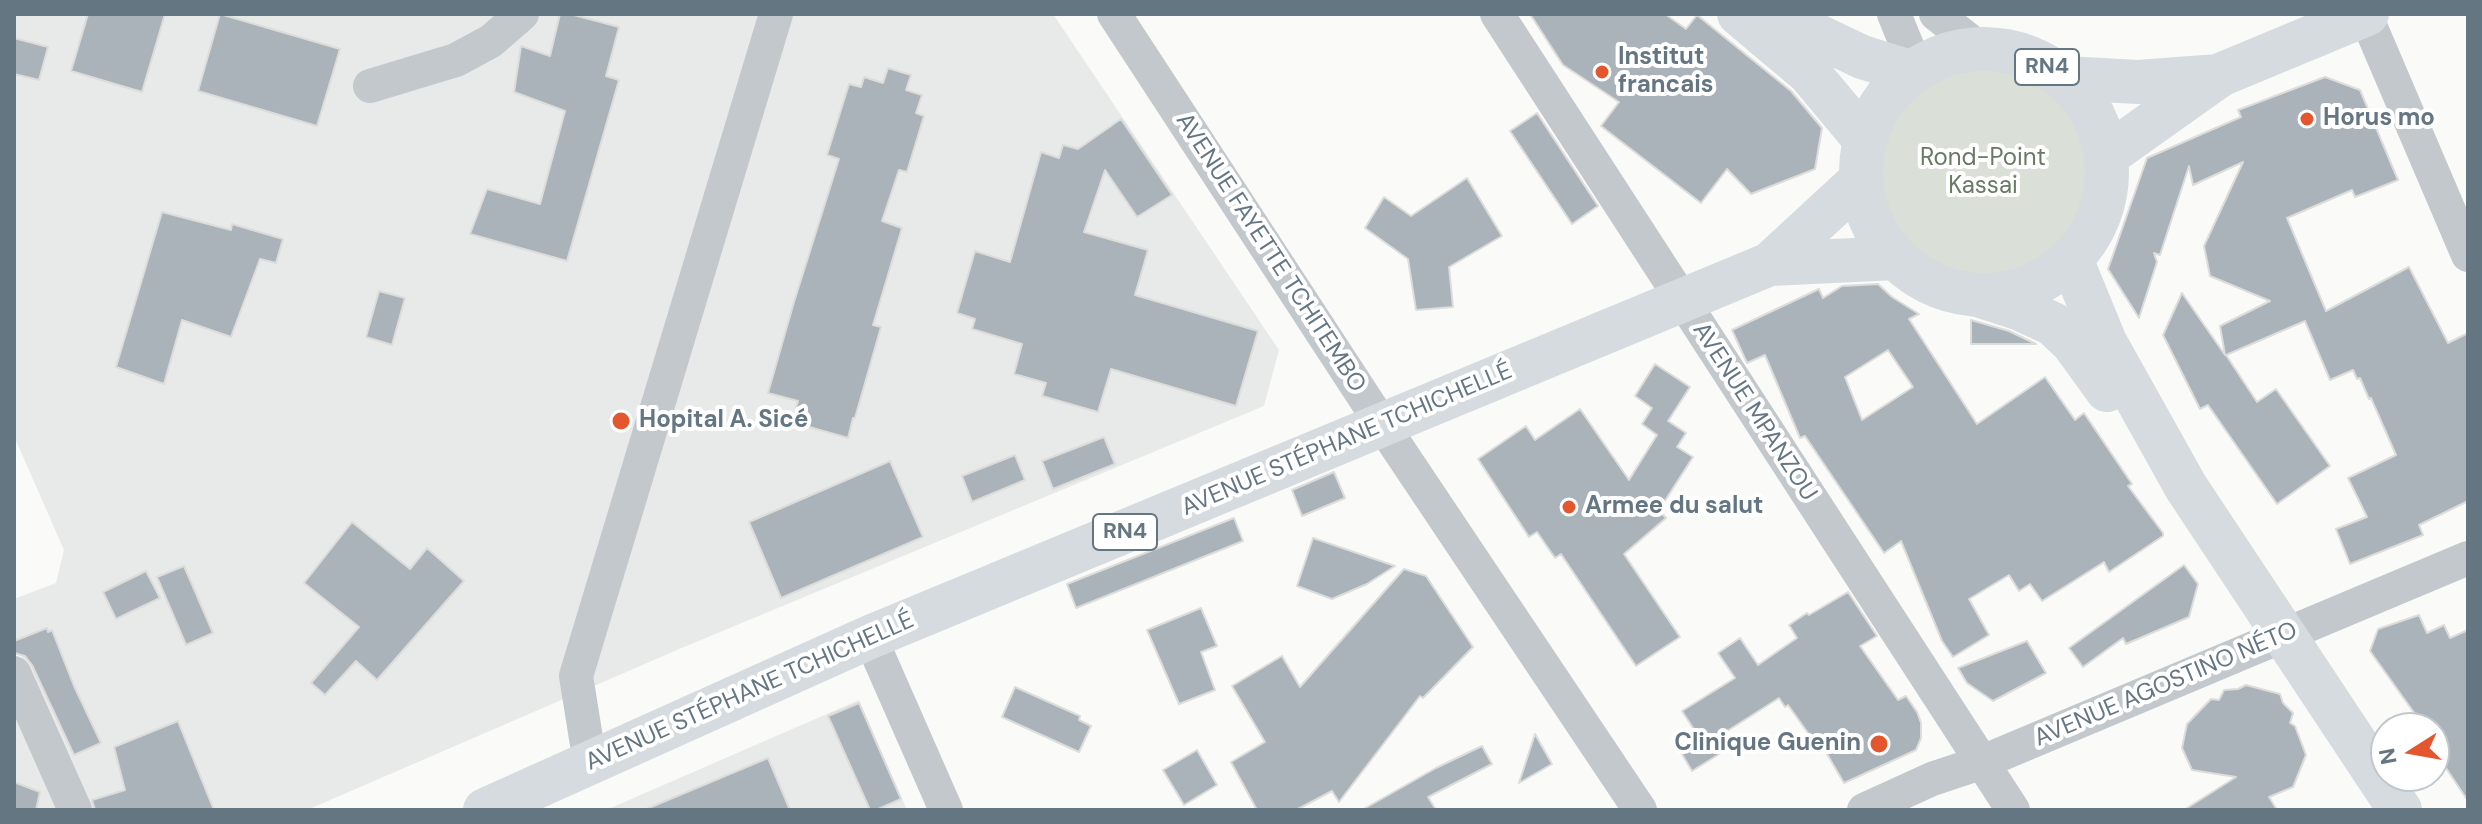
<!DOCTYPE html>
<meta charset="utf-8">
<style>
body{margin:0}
#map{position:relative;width:2482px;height:824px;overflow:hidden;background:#fafaf8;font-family:"DM Sans",sans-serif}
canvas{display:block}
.frame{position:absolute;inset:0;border:16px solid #657683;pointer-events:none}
.north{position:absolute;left:2370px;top:712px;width:80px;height:80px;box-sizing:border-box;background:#fff;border:2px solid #c1c8cd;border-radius:50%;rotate:259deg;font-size:22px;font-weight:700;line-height:32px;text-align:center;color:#657683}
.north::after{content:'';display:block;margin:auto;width:28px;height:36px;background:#e4572e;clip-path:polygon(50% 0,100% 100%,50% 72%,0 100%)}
</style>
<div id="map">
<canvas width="2482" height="824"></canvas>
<div class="frame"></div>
<div class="north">N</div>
</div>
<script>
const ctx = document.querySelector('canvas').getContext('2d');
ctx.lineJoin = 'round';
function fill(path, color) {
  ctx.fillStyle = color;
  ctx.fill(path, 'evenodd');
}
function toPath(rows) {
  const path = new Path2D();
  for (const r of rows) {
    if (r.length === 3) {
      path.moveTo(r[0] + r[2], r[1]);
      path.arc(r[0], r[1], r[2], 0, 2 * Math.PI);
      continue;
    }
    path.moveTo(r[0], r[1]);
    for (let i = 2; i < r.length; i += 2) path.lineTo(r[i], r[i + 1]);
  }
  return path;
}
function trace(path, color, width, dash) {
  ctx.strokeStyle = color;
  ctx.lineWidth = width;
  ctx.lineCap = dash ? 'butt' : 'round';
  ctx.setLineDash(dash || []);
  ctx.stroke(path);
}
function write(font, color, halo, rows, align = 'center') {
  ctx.font = font + ' "DM Sans",sans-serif';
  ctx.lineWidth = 8;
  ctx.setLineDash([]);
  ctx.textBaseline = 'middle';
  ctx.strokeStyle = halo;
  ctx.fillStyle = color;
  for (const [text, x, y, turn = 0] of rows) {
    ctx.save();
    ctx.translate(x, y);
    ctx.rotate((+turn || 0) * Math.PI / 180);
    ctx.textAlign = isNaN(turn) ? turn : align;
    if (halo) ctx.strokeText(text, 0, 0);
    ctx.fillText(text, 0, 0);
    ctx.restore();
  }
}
const built = toPath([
 [14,14,1053,14,1279,350,1264,406,684,647,307,810,92,810,14,640,14,599,56,583,64,550,14,436],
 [14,700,67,810,14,810],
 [859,700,907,810,606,810]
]);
const green = toPath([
 [1983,173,110]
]);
const building = toPath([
 [88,14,165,14,142,92,71,71,88,14],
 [220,14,340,49,317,126,198,91,220,14],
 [560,14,570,14,619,27,606,76,619,80,567,261,470,234,487,189,540,204,565,111,514,92,521,46,550,56,560,14],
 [1530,14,1665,14,1686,29,1697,15,1791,91,1822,128,1815,169,1751,194,1727,169,1701,203,1601,126,1619,102,1563,65,1530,14],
 [14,38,48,47,39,80,14,74,14,38],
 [888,68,911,75,906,90,922,95,916,113,924,116,907,172,899,170,882,221,902,228,873,325,881,327,855,418,853,418,848,438,792,422,798,401,768,393,794,302,839,159,827,155,849,84,861,87,864,77,883,83,888,68],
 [2325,77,2360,90,2398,180,2355,197,2352,190,2287,218,2326,311,2409,267,2448,343,2468,333,2468,501,2419,525,2423,535,2350,564,2336,529,2367,517,2348,478,2396,455,2371,398,2369,399,2360,378,2357,379,2353,370,2330,380,2305,321,2226,355,2257,402,2276,389,2330,466,2277,504,2208,405,2200,409,2163,335,2182,293,2225,355,2220,326,2270,301,2210,276,2204,246,2243,162,2193,185,2189,166,2160,255,2154,253,2157,262,2139,318,2108,269,2147,158,2241,117,2238,110,2325,77],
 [1537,113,1598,206,1572,224,1510,131,1537,113],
 [1121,119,1172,195,1137,217,1105,170,1084,232,1148,250,1135,295,1258,331,1236,406,1111,369,1098,412,1042,396,1046,383,1014,374,1022,344,972,329,975,319,957,313,975,251,1010,262,1041,152,1059,158,1063,145,1078,149,1121,119],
 [1467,178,1502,236,1449,267,1453,307,1416,310,1408,259,1365,228,1384,197,1411,216,1467,178],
 [162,212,231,230,232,224,283,239,276,263,260,259,231,337,182,320,164,384,116,367,162,212],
 [1878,284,1892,297,1919,314,1909,319,1977,424,2045,377,2075,420,2084,413,2132,484,2128,486,2163,533,2163,536,2109,572,2104,562,2042,601,2030,584,2019,591,2009,575,1969,599,1989,635,1953,657,1942,641,1901,541,1884,553,1805,436,1800,438,1765,355,1747,363,1732,330,1819,289,1823,298,1842,286,1878,284],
 [1888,350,1913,387,1862,420,1845,377,1888,350],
 [379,291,405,298,392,345,366,337,379,291],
 [1971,320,2009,331,2036,344,1971,344,1971,320],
 [1655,364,1690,387,1668,421,1686,433,1677,447,1693,457,1659,510,1666,518,1624,554,1680,637,1636,666,1561,554,1555,558,1537,532,1529,537,1478,459,1526,426,1535,440,1580,409,1629,480,1657,435,1642,424,1652,408,1635,396,1655,364],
 [1104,437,1115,464,1053,489,1042,461,1104,437],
 [1015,455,1025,480,972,502,962,476,1015,455],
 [890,461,923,537,781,598,749,522,890,461],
 [1334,472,1345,498,1302,516,1292,490,1334,472],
 [1234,518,1243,541,1076,608,1067,584,1234,518],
 [352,522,410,569,427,548,464,581,377,680,356,661,325,695,311,683,359,627,304,583,352,522],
 [1313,538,1395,566,1367,584,1332,599,1297,586,1313,538],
 [2184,565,2198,584,2189,617,2126,644,2123,638,2083,667,2069,648,2184,565],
 [184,566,213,633,186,645,157,577,184,566],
 [1404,569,1426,576,1473,647,1423,698,1420,696,1339,802,1332,791,1296,810,1257,810,1231,762,1265,742,1232,686,1282,656,1300,687,1404,569],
 [146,571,160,598,116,619,103,592,146,571],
 [1848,592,1877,636,1860,646,1898,700,1906,696,1917,712,1921,723,1921,738,1916,750,1844,783,1817,737,1813,740,1788,705,1785,707,1779,698,1713,740,1721,753,1692,771,1679,749,1699,737,1682,711,1735,678,1718,653,1740,638,1758,665,1797,638,1789,625,1807,613,1809,615,1848,592],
 [1201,608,1217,646,1201,652,1215,690,1179,704,1147,630,1201,608],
 [2419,615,2427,633,2444,625,2450,638,2468,630,2468,801,2434,750,2434,728,2425,728,2370,651,2378,629,2419,615],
 [47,628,48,632,52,630,74,686,101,743,74,755,32,665,25,656,14,653,14,641,47,628],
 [2027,641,2046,673,1993,701,1967,683,1958,668,2027,641],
 [2246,685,2280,694,2283,703,2293,713,2290,723,2295,726,2306,755,2293,787,2269,797,2277,810,2184,810,2236,777,2192,770,2182,748,2187,724,2211,699,2219,700,2224,690,2238,689,2246,685],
 [1015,687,1080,716,1079,720,1091,726,1079,752,1002,717,1015,687],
 [859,703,901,799,876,810,870,810,828,716,859,703],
 [178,721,214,810,95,810,92,800,125,790,114,747,178,721],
 [1535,734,1552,764,1519,783,1535,734],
 [1482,746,1492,764,1428,797,1436,810,1362,810,1436,768,1482,746],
 [1197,750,1217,785,1184,805,1163,770,1197,750],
 [768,758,790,810,644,810,768,758],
 [14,782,40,792,36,810,14,810,14,782]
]);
const minor = toPath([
 [1114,14,1383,426,1640,810],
 [1497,14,2013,810],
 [1894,14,1916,68],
 [1936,14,1979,48],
 [2365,14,2468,255],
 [370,86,456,60,491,41,522,14],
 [870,637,946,810],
 [14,673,75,810],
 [590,763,576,676,776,14],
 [1864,810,1932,779,1980,763,2468,558]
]);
const major = toPath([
 [1739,14,1809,73,1865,140],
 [1781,14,1816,35,1862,57,1910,72],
 [2071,259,2105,342,2186,487,2400,810],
 [1978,295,2018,308,2053,324,2073,343,2107,390]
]);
const highway = toPath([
 [1984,172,123],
 [2064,78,2138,82,2218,76],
 [2106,156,2220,75,2367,14],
 [1770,264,1861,180],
 [485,810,870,637,1770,264,1896,258]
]);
const markers = [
 [1602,72,8,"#e4572e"],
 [2307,119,8,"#e4572e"],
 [621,421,10,"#e4572e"],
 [1569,507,8,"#e4572e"],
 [1879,744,10,"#e4572e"]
];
const shields = [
 [2047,67,64],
 [1125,532,64]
];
const shieldNames = [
 ["RN4",2047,67],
 ["RN4",1125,532]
];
const poiNames = [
 ["Institut",1618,58],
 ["francais",1618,86],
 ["Horus mo",2323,119],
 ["Hopital A. Sicé",639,421],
 ["Armee du salut",1585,507],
 ["Clinique Guenin",1861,744,"right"]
];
const parkNames = [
 ["Rond-Point",1983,159],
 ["Kassai",1983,187]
];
const streetNames = [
 ["AVENUE FAYETTE TCHITEMBO",1270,253,57],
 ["AVENUE MPANZOU",1754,412,57],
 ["AVENUE STÉPHANE TCHICHELLÉ",1347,440,-23],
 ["AVENUE AGOSTINO NÉTO",2166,685,-23],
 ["AVENUE STÉPHANE TCHICHELLÉ",750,692,-24]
];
fill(built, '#e8e9e9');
fill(green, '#dadfd7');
fill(building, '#aab3b9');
trace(building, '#dcdcda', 2);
trace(minor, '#c3c8cc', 34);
trace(major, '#d6dbdf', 44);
trace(highway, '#d6dbdf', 44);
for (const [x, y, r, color] of markers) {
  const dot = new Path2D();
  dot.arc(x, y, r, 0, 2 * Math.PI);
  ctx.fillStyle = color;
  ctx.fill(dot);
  trace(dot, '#fff', 3);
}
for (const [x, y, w] of shields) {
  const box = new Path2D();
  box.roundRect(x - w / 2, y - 18, w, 36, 6);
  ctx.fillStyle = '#fff';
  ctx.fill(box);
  trace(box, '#657683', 2);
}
write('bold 22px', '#657683', null, shieldNames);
write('bold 24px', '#657683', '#fff', poiNames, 'left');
write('24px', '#687a64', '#fff', parkNames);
write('24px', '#657683', '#fff', streetNames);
</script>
